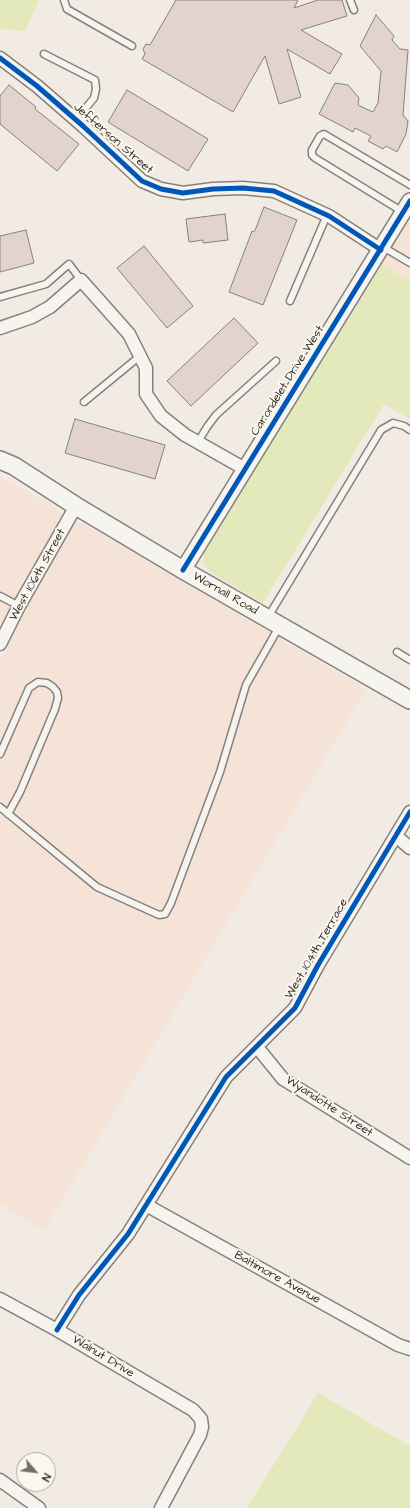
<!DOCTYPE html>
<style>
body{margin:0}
#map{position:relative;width:410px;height:1508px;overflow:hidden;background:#f2ebe3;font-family:"Architects Daughter",sans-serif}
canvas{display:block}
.north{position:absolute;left:16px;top:1452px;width:40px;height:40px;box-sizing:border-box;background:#fbf7ec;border:1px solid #a8a59f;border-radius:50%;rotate:118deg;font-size:11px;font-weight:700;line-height:16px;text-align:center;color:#2b2b2b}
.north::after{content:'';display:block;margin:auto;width:14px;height:18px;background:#716e6b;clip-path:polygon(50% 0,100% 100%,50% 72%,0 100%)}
</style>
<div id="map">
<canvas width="410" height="1508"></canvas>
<div class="north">N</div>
</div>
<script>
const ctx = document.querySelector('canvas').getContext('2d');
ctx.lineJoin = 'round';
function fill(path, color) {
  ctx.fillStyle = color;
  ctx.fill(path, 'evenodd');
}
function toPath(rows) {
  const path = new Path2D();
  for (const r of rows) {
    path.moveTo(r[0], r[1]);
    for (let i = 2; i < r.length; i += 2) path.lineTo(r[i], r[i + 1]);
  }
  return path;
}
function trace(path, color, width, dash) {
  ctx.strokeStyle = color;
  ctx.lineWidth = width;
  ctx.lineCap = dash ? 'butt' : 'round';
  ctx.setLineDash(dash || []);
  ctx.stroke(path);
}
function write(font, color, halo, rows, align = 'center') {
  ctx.font = font + ' "Architects Daughter",sans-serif';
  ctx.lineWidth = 4;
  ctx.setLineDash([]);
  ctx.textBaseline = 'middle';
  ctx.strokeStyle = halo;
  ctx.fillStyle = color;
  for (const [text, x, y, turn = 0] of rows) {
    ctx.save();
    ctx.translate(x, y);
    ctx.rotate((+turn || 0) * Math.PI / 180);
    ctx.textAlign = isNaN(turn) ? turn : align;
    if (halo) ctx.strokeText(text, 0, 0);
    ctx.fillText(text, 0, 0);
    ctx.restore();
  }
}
const built = toPath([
 [410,218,410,281,382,265],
 [0,476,57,509,62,514,61,520,0,627],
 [78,523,84,524,366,689,44,1230,0,1204,0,661,25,609,72,527]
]);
const green = toPath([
 [0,0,39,0,25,31,0,29],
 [382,265,410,281,410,419,384,404,263,603,213,574,204,565,203,553],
 [318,1393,410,1446,410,1508,247,1508]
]);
const building = toPath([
 [176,0,298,0,294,8,318,0,342,0,347,16,301,30,342,54,330,74,287,49,301,97,279,104,265,56,233,112,142,59,145,54,143,49,146,44,150,45,176,0],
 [376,15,394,36,392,40,400,49,408,50,403,115,408,121,406,134,397,152,386,146,383,149,368,141,371,136,355,128,353,132,319,114,335,83,348,85,359,98,358,105,373,112,378,103,381,71,360,46,376,15],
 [9,85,36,107,35,109,79,144,57,171,0,124,0,96,9,85],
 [127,90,208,139,188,171,108,122,127,90],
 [264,207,297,220,263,305,229,292,252,231,254,232,256,228,264,207],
 [225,214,228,240,203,243,203,240,189,242,186,219,225,214],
 [26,230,34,263,0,272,0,236,26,230],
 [144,246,193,306,167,328,117,268,144,246],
 [234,318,258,343,191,406,167,381,234,318],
 [75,419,165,445,155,479,65,453,75,419]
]);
const service = toPath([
 [64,0,67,9,132,46],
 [350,0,354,10],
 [44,54,95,80,96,89,94,98,76,120],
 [403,212,315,158,312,155,312,150,320,136,324,134,410,185],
 [383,247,410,263],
 [0,297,46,284,69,264,81,280],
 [290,301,327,215],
 [84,402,140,356],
 [198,442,207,427,216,415,276,361],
 [0,596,19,606],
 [268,617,381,430,393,423,404,426,410,430],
 [397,652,410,660],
 [0,754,29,688,38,682,47,683,53,687,57,692,58,698,55,709,20,792,8,814],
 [0,807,97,887,159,915,165,914,171,903,220,772,246,685,279,627]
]);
const minor = toPath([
 [0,58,37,86,83,126,142,181,161,189,183,193,213,189,243,188,274,191,329,216,381,250],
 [0,328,32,317,50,307,81,280,129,334,146,368,146,394,161,416,185,435,245,469],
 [0,644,19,606,76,506],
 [396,836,410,848],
 [257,1047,283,1079,410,1158],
 [146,1205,398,1345,410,1349],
 [0,1299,57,1330,193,1410,201,1419,202,1427,200,1435,161,1508],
 [57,1330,79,1295,128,1234,226,1077,295,1008,318,965,410,812],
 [0,1480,39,1508]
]);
const tertiary = toPath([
 [183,570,410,201]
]);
const secondary = toPath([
 [0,460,14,466,76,506,183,570,410,700]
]);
const cycleway = toPath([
 [0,58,37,86,83,126,142,181,161,189,183,193,213,189,243,188,274,191,329,216,381,250],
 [183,570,410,201],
 [57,1330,79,1295,128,1234,226,1077,295,1008,318,965,410,812]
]);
const streetNames = [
 ["Jefferson Street",113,139,41],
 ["Carondelet Drive West",288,381,-58],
 ["West 106th Street",38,575,-61],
 ["Wornall Road",225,594,30],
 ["West 104th Terrace",317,949,-60],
 ["Wyandotte Street",329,1107,33],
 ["Baltimore Avenue",277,1278,29],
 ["Walnut Drive",103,1357,31]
];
fill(built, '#f4e3d6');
fill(green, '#e4e9bb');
fill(building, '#e2d4cc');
trace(building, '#85817e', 1);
trace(service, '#85817e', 9);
trace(minor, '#85817e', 15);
trace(tertiary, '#85817e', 18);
trace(secondary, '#85817e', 20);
trace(service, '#f5f4ef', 6);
trace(minor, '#f5f4ef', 12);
trace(tertiary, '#f5f4ef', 15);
trace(secondary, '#f5f4ef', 17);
trace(cycleway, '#0057b8', 5);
write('12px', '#2b2b2b', '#fbf7ec', streetNames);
</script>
